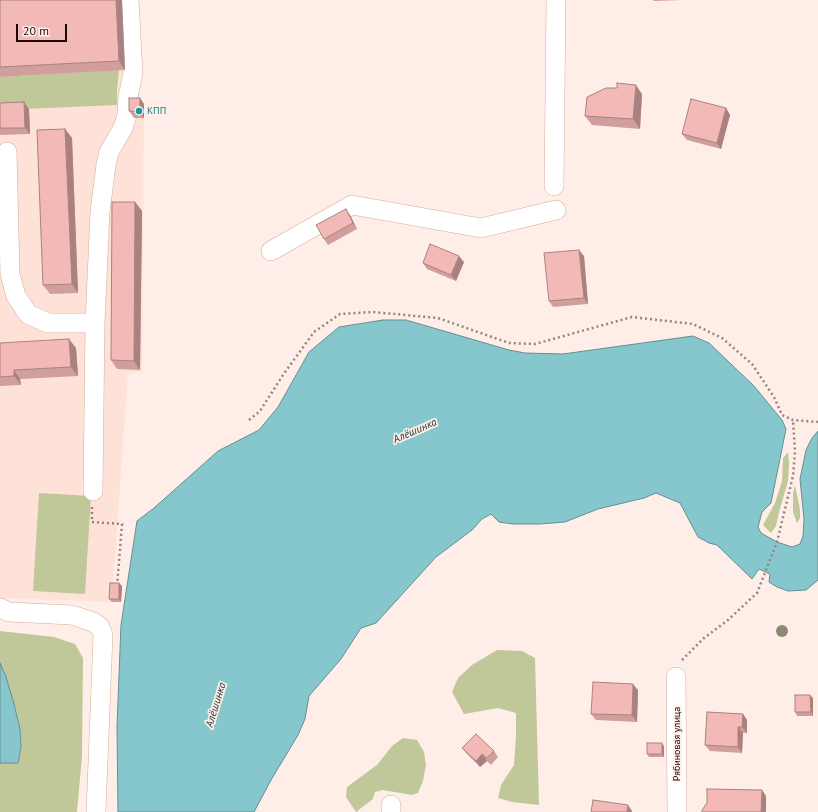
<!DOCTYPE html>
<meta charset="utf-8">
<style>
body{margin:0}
#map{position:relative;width:818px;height:812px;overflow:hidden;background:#ffeee8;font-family:"PT Sans",sans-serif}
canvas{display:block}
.scale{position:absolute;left:16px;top:24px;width:51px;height:18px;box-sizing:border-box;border:2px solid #170a06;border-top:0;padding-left:5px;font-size:12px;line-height:14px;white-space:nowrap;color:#170a06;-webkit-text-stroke:3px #ffeee8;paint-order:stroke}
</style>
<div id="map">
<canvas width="818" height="812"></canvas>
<div class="scale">20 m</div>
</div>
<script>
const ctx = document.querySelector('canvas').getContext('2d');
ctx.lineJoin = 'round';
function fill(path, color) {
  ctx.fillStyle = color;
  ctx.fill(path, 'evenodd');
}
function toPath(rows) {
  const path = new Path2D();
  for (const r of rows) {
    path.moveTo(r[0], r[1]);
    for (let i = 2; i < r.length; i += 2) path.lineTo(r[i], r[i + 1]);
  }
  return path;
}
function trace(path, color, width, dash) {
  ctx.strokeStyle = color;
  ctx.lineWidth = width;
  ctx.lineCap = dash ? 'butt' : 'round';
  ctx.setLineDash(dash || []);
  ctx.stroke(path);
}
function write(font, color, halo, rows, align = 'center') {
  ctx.font = font + ' "PT Sans",sans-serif';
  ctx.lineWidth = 3.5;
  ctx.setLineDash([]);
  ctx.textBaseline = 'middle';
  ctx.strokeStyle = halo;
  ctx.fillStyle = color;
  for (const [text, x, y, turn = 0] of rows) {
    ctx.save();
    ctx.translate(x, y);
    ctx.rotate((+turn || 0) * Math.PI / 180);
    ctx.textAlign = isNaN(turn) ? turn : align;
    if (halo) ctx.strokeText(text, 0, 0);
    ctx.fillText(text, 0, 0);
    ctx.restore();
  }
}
const built = toPath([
 [0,0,125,70,144,104,142,372,128,373,112,602,0,598]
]);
const green = toPath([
 [119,70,117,90,117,105,0,110,0,77],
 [788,452,789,464,788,481,779,512,776,526,771,533,763,525,775,503,782,481,783,458],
 [795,485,800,509,800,518,797,523,793,512,793,493],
 [39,493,91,496,85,594,33,591],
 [0,631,54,637,75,644,83,658,82,756,77,812,0,812,0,763,18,763,21,747,20,729,14,704,0,663],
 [497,650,522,651,535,658,539,805,512,802,498,798,501,785,514,765,516,736,516,713,498,708,464,714,452,692,458,678,472,665],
 [403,738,417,740,424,752,426,765,423,781,418,793,412,795,383,790,375,792,373,799,356,812,346,797,347,787,377,765,392,746]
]);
const water = toPath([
 [383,320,406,320,509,350,525,353,563,354,693,336,709,343,754,386,782,420,786,429,771,503,762,512,758,527,761,533,777,542,792,547,800,544,803,536,804,519,800,479,806,450,812,438,818,431,818,580,806,590,788,591,777,587,769,582,770,574,759,569,752,579,717,545,709,543,698,537,680,503,656,493,644,498,598,509,565,522,540,524,513,524,499,522,491,514,482,519,472,530,436,557,376,623,361,628,341,659,309,696,305,719,298,735,271,780,254,812,118,812,117,726,121,625,137,521,154,508,218,451,259,430,278,407,309,352,339,327,383,320],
 [0,663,6,677,14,704,20,729,21,747,18,763,0,763,0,663]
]);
const path = toPath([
 [249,420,260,411,283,375,314,332,340,314,373,312,438,318,509,343,535,344,632,317,693,324,722,338,752,364,774,397,782,415,793,420,818,422],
 [92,507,92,522,122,524,117,586],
 [682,660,704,638,728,620,757,593,777,542,793,476,795,452,793,420]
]);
const minor = toPath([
 [7,152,10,274,16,296,28,314,48,323,95,323],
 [554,186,556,0],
 [271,251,352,205,481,228,556,210],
 [93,491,95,323,100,212,106,165,109,152,123,128,127,115,128,97,133,73,129,0],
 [0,608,9,612,72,615,93,622,100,627,103,635,96,812],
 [676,677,677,812],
 [391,805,391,812]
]);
const trees = [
 [782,631]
];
const wall = toPath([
 [0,0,122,0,125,70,0,77],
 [653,0,683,0,654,1],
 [642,94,640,129,592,125,585,116],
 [0,103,29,109,30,134,0,135],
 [144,104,144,118,134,118,129,111],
 [726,108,730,115,721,149,687,140,682,134],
 [65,129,72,138,78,293,50,294,43,285],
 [135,202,142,211,140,370,117,369,111,360],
 [350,215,357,229,328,245,324,239],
 [584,256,588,304,553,307,549,301],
 [464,262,456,281,427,269,423,263],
 [0,343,76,348,78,376,20,379,21,385,0,386],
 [119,583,122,586,121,602,112,602,109,599],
 [638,690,637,722,596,720,591,714],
 [813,698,813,716,797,716,795,712],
 [743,714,747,720,747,733,743,733,742,753,710,751,705,745],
 [664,746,664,757,649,757,647,754],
 [462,748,494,751,498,757,491,765,487,761,480,767,467,754]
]);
const shadedWall = toPath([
 [116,0,122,0,125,70,119,61],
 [636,85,642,94,640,129,633,119],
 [140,98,144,104,144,118,140,112],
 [24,102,29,109,30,134,25,128],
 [726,108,730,115,721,149,717,143],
 [65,129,72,138,78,293,72,284],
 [135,202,142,211,140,370,134,361],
 [346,209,350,215,357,229,353,223],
 [579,250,584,256,588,304,584,298],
 [459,256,464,262,456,281,451,275],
 [69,339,76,348,78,376,71,367],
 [14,370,20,379,21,385,14,376],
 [119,583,122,586,121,602,119,599],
 [633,684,638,690,637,722,632,715],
 [810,695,813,698,813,716,811,712],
 [743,714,747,720,747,733,742,727],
 [738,727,743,733,742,753,738,747],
 [662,743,664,746,664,757,662,754],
 [482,754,487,761,480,767,476,761],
 [762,790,766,796,766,812,761,812],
 [628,805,632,811,632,812,627,812]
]);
const building = toPath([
 [0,0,116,0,119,61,0,67,0,0],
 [617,83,636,85,633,119,585,116,587,97,606,88,617,88,617,83],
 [129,98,140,98,140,112,129,111,129,98],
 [691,99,726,108,717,143,682,134,691,99],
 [24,102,25,128,0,128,0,103,24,102],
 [65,129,72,284,43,285,37,130,65,129],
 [112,202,135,202,134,361,111,360,112,202],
 [346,209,353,223,324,239,316,225,346,209],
 [430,244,459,256,451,275,423,263,430,244],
 [579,250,584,298,549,301,544,253,579,250],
 [69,339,71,367,14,370,14,376,0,377,0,343,69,339],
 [110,583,119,583,119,599,109,599,110,583],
 [593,682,633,684,632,715,591,714,593,682],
 [795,695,810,695,811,712,795,712,795,695],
 [707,712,743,714,742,727,738,727,738,747,705,745,707,712],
 [476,734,494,751,487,758,482,754,476,761,462,748,476,734],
 [647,743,662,743,662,754,647,754,647,743],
 [707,789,762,790,761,812,702,812,702,810,707,803,707,789],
 [593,800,628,805,627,812,591,812,593,800]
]);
const markers = [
 [139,111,4,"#0f9aa8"]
];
const cultureNames = [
 ["КПП",147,111]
];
const streetNames = [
 ["Рябиновая улица",677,744,-90]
];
const waterNames = [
 ["Алёшинка",415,431,-24],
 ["Алёшинка",216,705,-73]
];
fill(built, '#ffe2d7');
fill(green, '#c0c799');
fill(water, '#86c7cd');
trace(water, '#658e91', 1);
trace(minor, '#d3ac9e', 20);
trace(path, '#93847e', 2.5, [2, 3]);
trace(minor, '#fff', 19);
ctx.fillStyle = '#8e8972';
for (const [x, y] of trees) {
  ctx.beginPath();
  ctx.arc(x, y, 6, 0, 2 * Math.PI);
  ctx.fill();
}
fill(wall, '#d09f9d');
fill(shadedWall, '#a9827f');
fill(building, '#f2b9b6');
trace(building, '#a9827f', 1);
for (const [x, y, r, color] of markers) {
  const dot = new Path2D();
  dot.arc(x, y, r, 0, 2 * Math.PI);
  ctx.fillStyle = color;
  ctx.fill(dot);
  trace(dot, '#ffeee8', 1.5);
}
write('10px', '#0d838f', '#ffeee8', cultureNames, 'left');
write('10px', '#170a06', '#ffeee8', streetNames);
write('italic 11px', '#153639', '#ffeee8', waterNames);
</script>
